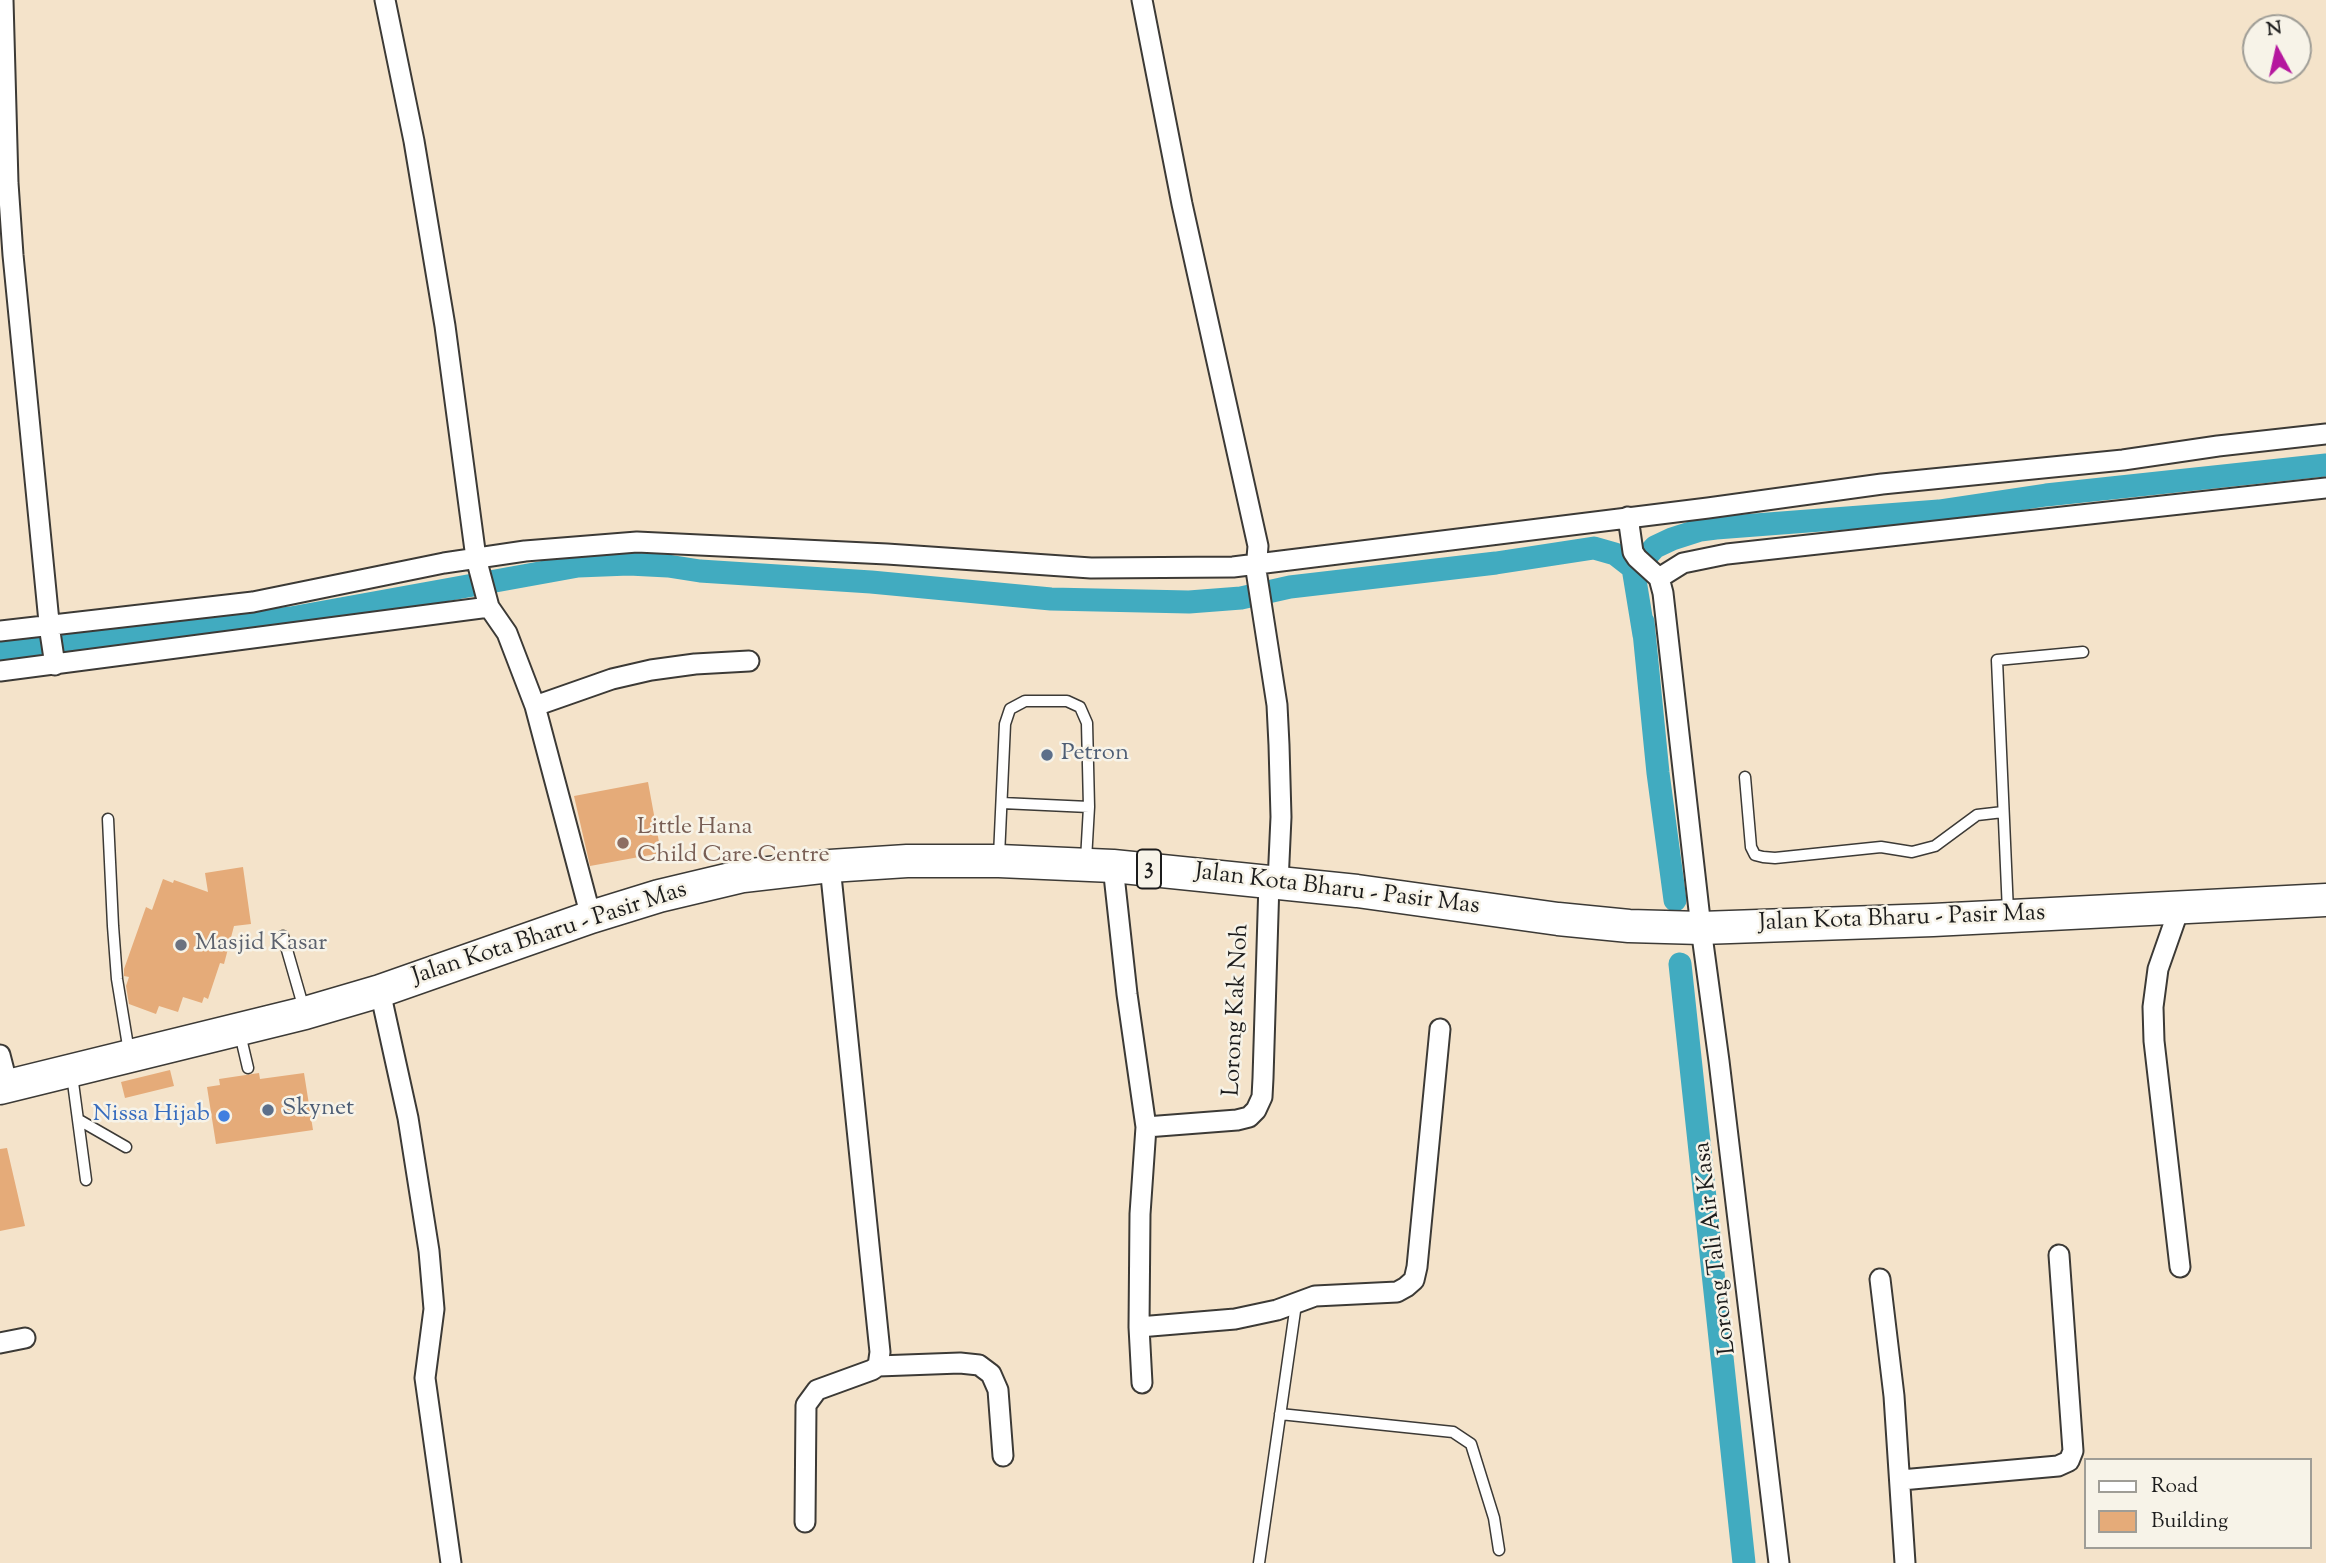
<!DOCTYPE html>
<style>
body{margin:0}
#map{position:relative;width:2326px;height:1563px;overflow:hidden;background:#f4e3ca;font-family:"Sorts Mill Goudy",serif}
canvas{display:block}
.legend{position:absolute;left:2084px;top:1458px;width:228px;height:91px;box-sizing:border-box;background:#f7f3e8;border:2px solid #9f9d96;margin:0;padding:9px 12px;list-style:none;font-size:21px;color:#1c1c1c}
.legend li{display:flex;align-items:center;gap:14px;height:35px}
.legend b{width:35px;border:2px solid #9f9d96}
.north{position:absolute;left:2242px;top:14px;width:70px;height:70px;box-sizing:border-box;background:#f7f3e8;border:2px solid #9f9d96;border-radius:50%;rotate:352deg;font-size:19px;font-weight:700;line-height:28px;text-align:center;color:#1c1c1c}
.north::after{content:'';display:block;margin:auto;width:24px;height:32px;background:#b5179e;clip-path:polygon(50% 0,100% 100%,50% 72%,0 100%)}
</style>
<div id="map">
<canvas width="2326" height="1563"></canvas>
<ul class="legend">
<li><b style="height:9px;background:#fff"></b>Road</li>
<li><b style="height:19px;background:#e5ab79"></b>Building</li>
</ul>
<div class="north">N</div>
</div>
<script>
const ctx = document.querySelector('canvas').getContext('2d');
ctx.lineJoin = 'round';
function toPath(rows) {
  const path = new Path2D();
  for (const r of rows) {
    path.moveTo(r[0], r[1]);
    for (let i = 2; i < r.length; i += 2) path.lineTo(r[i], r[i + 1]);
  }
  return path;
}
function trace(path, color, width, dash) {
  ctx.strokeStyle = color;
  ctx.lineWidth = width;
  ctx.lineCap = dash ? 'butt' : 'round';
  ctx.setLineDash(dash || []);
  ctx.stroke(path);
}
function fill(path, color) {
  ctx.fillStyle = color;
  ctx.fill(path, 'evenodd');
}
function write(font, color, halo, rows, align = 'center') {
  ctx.font = font + ' "Sorts Mill Goudy",serif';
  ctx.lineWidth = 5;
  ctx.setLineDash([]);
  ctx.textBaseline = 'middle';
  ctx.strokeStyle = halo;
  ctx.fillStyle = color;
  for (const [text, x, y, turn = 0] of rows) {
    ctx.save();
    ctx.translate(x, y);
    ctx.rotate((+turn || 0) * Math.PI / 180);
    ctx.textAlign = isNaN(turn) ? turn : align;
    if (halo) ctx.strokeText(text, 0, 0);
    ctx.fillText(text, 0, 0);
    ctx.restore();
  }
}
const canal = toPath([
 [1645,558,1655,547,1672,539,1700,530,1716,528,1939,511,2046,495,2326,465],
 [1643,622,1658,773,1675,900],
 [0,652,291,618,578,566,629,564,668,566,700,571,871,582,1051,599,1189,602,1241,598,1290,587,1496,563,1594,548,1615,554,1633,568,1644,635],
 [1680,964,1744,1563]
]);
const building = toPath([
 [648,782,661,853,590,866,574,796],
 [243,867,251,924,234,926,224,964,220,963,208,999,204,997,202,1003,183,997,178,1012,159,1006,156,1014,129,1004,126,986,129,977,124,976,124,969,146,907,152,910,163,879,173,883,174,880,208,892,205,873],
 [170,1070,174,1086,125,1098,121,1082],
 [259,1073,260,1079,304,1073,313,1130,216,1144,207,1087,220,1085,219,1079],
 [7,1148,25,1226,0,1231,0,1149]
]);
const service = toPath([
 [1745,777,1751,847,1755,855,1763,857,1775,858,1881,847,1912,852,1935,846,1977,815,2003,812],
 [1002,803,1089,807],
 [108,819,113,926,117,979,129,1052],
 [999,856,1005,724,1010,709,1025,701,1067,701,1080,707,1087,723,1089,807,1086,860],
 [2008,912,1997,660,2083,652],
 [283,936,304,1009],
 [240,1034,248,1068],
 [72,1075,86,1180],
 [79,1120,126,1147],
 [1280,1414,1453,1432,1471,1444,1494,1518,1499,1550],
 [1259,1563,1296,1304]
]);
const minor = toPath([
 [3,0,8,183,13,255,50,632,55,665],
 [385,0,414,141,445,326,476,558,489,607,507,633,535,706,591,917],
 [1142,0,1182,204,1258,546,1256,570,1277,705,1279,745,1281,817,1278,883],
 [1628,517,1633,552,1637,558,1659,578,1663,593,1701,928,1719,1061,1779,1563],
 [1659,578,1683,563,1727,554,2326,488],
 [0,631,253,602,444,563,525,551,637,542,887,554,1091,568,1233,567,1708,508,1882,484,2123,460,2218,446,2326,434],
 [0,671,489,607],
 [535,706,612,679,651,670,695,664,749,661],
 [1113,866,1127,994,1146,1127,1140,1214,1139,1327,1142,1383],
 [2179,909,2158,969,2153,1007,2154,1041,2180,1267],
 [380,991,408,1118,429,1251,434,1309,425,1378,451,1563],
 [0,1055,8,1086],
 [1146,1127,1237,1120,1249,1117,1256,1110,1262,1097,1263,1078,1269,882],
 [1880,1279,1894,1396,1905,1563],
 [1139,1327,1235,1319,1277,1310,1315,1296,1397,1292,1406,1287,1414,1280,1417,1267,1440,1029],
 [0,1343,25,1338],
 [878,1366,960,1363,979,1365,991,1374,998,1390,1003,1456],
 [1901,1480,2058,1466,2069,1461,2073,1451,2059,1255],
 [805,1522,806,1405,817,1390,872,1370,878,1366,880,1352,830,866]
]);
const trunk = toPath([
 [0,1088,305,1013,380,991,591,917,659,896,743,876,830,866,907,861,999,861,1113,866,1357,891,1558,919,1629,926,1701,928,1933,920,2326,900]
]);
const markers = [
 [1047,755,7,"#5c6f8a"],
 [623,843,7,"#8d6e63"],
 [181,945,7,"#6b7280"],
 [268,1110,7,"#5c6f8a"],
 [224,1116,7,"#3f7fe0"]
];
const shields = [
 [1149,869,24]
];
const shieldNames = [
 ["3",1149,869]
];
const serviceNames = [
 ["Petron",1061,755],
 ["Skynet",282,1110]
];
const educationNames = [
 ["Little Hana",637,829],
 ["Child Care Centre",637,857]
];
const streetNames = [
 ["Jalan Kota Bharu - Pasir Mas",1337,891,7],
 ["Jalan Kota Bharu - Pasir Mas",1902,920,-2],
 ["Jalan Kota Bharu - Pasir Mas",550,935,-18],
 ["Lorong Kak Noh",1238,1010,-87],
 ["Lorong Tali Air Kasa",1717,1248,-97]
];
const worshipNames = [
 ["Masjid Kasar",195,945]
];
const shopNames = [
 ["Nissa Hijab",210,1116]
];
trace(canal, '#41abc0', 23);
fill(building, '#e5ab79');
trace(service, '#3c3a36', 13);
trace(minor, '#3c3a36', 23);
trace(trunk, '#3c3a36', 35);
trace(service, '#fff', 10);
trace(minor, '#fff', 19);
trace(trunk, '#fff', 32);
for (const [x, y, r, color] of markers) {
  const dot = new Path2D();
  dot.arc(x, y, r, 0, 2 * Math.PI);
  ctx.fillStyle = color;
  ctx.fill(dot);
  trace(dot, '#f7f3e8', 2.5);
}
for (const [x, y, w] of shields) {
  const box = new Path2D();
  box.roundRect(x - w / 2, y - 19.5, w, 39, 5);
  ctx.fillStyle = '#f7f3e8';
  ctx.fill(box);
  trace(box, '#1c1c1c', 2);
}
write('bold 23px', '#1c1c1c', null, shieldNames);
write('24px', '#4e5e75', '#f7f3e8', serviceNames, 'left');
write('24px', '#785e54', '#f7f3e8', educationNames, 'left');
write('24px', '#1c1c1c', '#f7f3e8', streetNames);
write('24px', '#5b616d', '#f7f3e8', worshipNames, 'left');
write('24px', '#366cbe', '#f7f3e8', shopNames, 'right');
</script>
